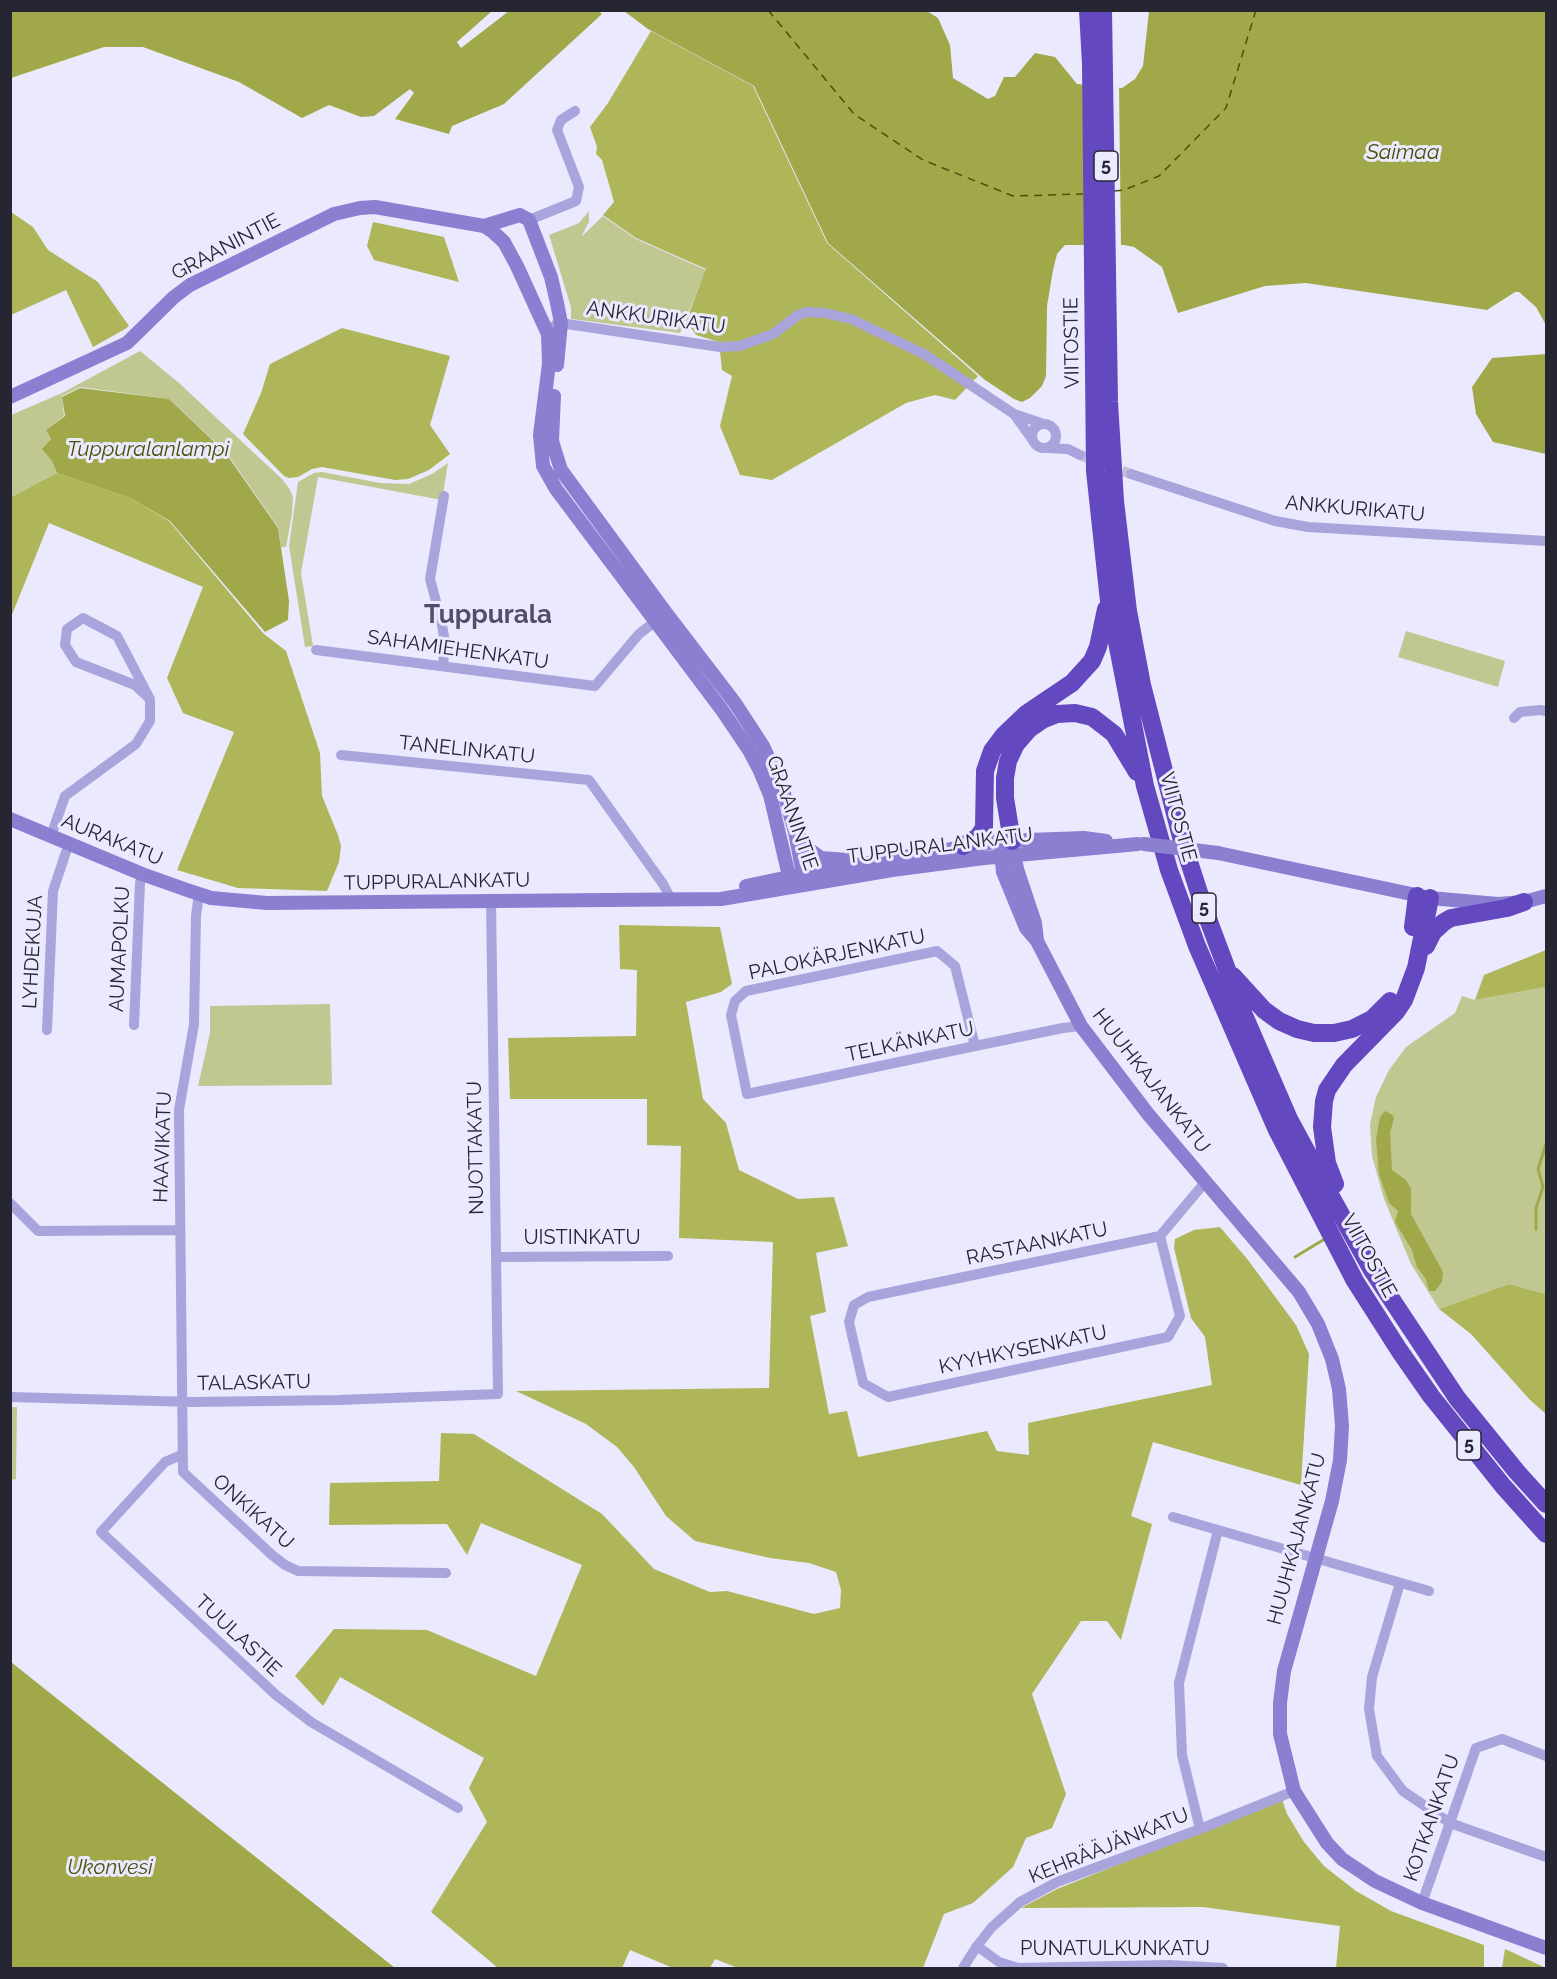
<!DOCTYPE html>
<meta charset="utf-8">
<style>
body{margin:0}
#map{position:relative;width:1557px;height:1979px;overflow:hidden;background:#eae9fe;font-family:Raleway,sans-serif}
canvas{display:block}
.frame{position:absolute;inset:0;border:12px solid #262532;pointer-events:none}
</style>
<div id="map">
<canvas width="1557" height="1979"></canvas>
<div class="frame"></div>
</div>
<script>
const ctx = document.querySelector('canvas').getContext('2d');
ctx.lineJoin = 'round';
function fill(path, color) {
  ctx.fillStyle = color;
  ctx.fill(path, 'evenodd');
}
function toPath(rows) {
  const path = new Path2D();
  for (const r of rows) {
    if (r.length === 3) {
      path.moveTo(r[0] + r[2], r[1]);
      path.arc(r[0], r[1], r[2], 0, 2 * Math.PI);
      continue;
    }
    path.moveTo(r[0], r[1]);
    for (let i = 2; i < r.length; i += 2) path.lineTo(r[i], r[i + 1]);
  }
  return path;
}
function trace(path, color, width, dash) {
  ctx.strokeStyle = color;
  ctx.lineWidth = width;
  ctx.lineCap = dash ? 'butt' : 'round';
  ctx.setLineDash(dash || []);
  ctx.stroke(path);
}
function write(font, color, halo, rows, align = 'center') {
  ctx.font = font + ' Raleway,sans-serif';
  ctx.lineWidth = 6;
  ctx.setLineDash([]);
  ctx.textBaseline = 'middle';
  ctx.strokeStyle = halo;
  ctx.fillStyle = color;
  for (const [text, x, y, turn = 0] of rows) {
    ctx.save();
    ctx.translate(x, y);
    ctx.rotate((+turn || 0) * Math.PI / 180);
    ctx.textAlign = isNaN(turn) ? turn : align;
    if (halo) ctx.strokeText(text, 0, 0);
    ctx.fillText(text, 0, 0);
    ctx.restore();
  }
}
const green = toPath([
 [589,211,589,222,581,237,603,216,636,239,706,270,680,333,571,319,571,307,549,235,579,223],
 [140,351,179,383,282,479,289,488,293,497,292,514,286,547,281,547,278,527,226,452,169,399,80,387,62,396,64,416,46,430,51,439,43,449,52,461,57,473,11,497,11,415,62,393],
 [448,463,442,500,318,477,301,573,313,646,305,647,289,546,298,482,314,473,322,472,380,483,409,484,432,474],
 [1406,631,1505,661,1498,687,1398,657],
 [1546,987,1546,1294,1509,1284,1439,1309,1411,1264,1384,1199,1372,1156,1370,1124,1376,1097,1389,1070,1406,1047,1455,1013,1462,996,1475,1000],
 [330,1004,332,1085,198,1086,210,1033,210,1006],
 [10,1407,17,1407,16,1479,11,1480]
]);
const forest = toPath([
 [651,31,753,86,827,243,978,376,955,400,935,395,906,403,772,480,740,475,720,426,732,376,722,370,719,342,696,335,686,321,706,269,636,238,603,215,614,202,602,160,596,154,597,147,590,127,608,103],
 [11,212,33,227,48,250,98,282,129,326,125,329,93,347,66,290,11,315],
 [373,222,444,237,459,282,374,260,367,246],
 [342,328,450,356,430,425,450,454,429,470,408,479,395,480,322,467,312,469,298,477,289,478,284,476,243,434,261,393,270,364],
 [57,473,130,498,169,521,264,634,286,651,320,753,322,796,338,835,341,846,339,862,327,891,238,888,177,870,234,732,183,713,167,678,203,587,49,523,11,617,11,497],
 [619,925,720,927,732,984,721,992,686,1002,703,1099,726,1123,739,1170,798,1199,834,1197,848,1246,816,1253,826,1312,810,1316,829,1414,847,1411,858,1457,987,1431,997,1451,1029,1455,1028,1423,1212,1385,1205,1337,1191,1318,1174,1248,1175,1239,1194,1230,1220,1227,1248,1260,1296,1325,1309,1354,1301,1485,1153,1442,1131,1516,1152,1524,1121,1640,1107,1621,1081,1621,1032,1694,1066,1794,1052,1828,1026,1838,1013,1867,973,1903,944,1914,923,1968,738,1968,715,1959,710,1968,673,1968,630,1950,622,1968,498,1968,431,1912,487,1822,469,1788,484,1758,340,1677,323,1706,295,1676,334,1629,427,1630,536,1676,582,1565,481,1523,467,1555,447,1524,329,1525,330,1483,439,1481,441,1433,474,1434,602,1514,654,1569,710,1592,727,1591,814,1614,840,1608,841,1590,836,1572,809,1563,770,1558,695,1541,666,1516,634,1467,617,1447,586,1424,516,1391,769,1388,773,1242,679,1238,681,1146,647,1145,647,1099,510,1099,508,1038,636,1036,637,970,620,969],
 [1546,950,1546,987,1475,1000,1484,975],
 [1509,1284,1546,1294,1546,1414,1530,1400,1471,1334,1439,1309],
 [1282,1799,1287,1814,1304,1842,1324,1866,1356,1891,1391,1911,1484,1945,1484,1968,1336,1968,1340,1926,1203,1907,1021,1908,1057,1889],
 [1505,1949,1546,1968,1502,1968]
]);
const water = toPath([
 [597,10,602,14,504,104,452,126,449,134,395,119,414,93,410,89,374,116,361,117,329,105,302,118,239,82,143,47,104,47,11,78,10,11,492,11,457,42,461,48,509,11],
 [624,11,927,11,938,18,950,45,953,78,988,99,995,96,1004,77,1015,77,1035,53,1055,57,1077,84,1122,88,1135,79,1143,66,1149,11,1546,11,1546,325,1536,307,1519,292,1515,292,1487,310,1306,283,1265,286,1178,313,1162,267,1134,247,1124,245,1065,245,1057,254,1053,270,1047,306,1046,376,1042,386,1030,398,1022,402,1014,399,985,380,828,243,754,86,648,29],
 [1546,354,1546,454,1493,442,1476,414,1472,387,1492,358],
 [80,388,169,399,225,452,278,528,289,601,288,620,265,632,170,521,130,498,57,473,52,461,42,449,51,439,46,430,65,416,62,397],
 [1385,1111,1393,1115,1394,1119,1390,1132,1392,1170,1406,1180,1411,1189,1411,1214,1443,1272,1442,1282,1435,1291,1429,1291,1426,1279,1417,1267,1412,1250,1395,1222,1398,1211,1389,1203,1379,1174,1376,1139,1380,1117],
 [10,1662,11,1662,395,1968,11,1968]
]);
const pier = toPath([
 [1083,82,1119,85,1121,248,1085,248]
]);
const stream = toPath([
 [1536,1229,1536,1208,1543,1187,1538,1169,1546,1144],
 [1295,1257,1323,1240]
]);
const ferry = toPath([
 [768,10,854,114,923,160,1013,196,1083,194],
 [1114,191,1124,190,1159,176,1226,108,1256,10]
]);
const streetTunnel = toPath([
 [1080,455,1131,474]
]);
const street = toPath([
 [529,220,576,201,579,187,557,130,561,120,575,111],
 [555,325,567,324,720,347,740,346,759,339,773,334,798,315,807,312,825,313,851,319,924,354,1014,414,1032,439],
 [1014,414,1044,424],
 [1044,436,12],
 [1048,448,1068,449,1080,455],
 [1131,474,1275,521,1308,527,1546,541],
 [316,650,595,686,639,634,661,617],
 [443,666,445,642,441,620,430,579,444,496],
 [1514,718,1520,712,1540,710,1546,711],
 [341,755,589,780,663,884,671,899],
 [51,836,65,796,136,744,150,721,150,699,117,636,83,618,67,629,65,645,76,662,135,685,150,699],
 [199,894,196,916,194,1024,179,1110,183,1472,272,1555,285,1565,298,1571,446,1573],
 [134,1025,140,883,142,874],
 [47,1030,53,891,69,843],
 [975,1046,955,966,937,951,746,991,735,1001,731,1015,747,1094,975,1046,1063,1028,1081,1026],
 [10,1203,38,1231,179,1230],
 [1160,1236,1180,1316,1168,1337,888,1397,863,1383,849,1322,854,1305,868,1297,1160,1236,1206,1181],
 [496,1257,668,1256],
 [10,1397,193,1402,339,1400,498,1394,491,901],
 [181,1455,165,1462,101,1532,276,1695,311,1722,458,1808],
 [1173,1517,1429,1591],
 [1400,1583,1372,1677,1369,1709,1377,1756,1403,1791,1450,1823,1546,1857],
 [1200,1829,1182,1755,1179,1683,1218,1530],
 [1422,1903,1476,1748,1502,1739,1546,1756],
 [977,1946,999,1962,1018,1968,1169,1965,1223,1968],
 [963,1968,977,1946,992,1927,1020,1902,1057,1882,1200,1829,1294,1791]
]);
const secondary = toPath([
 [484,226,520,215,529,220,551,277,557,303,561,323,557,365],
 [554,396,552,441,561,470,666,613,735,703,763,746,783,790,795,832,803,874,798,885],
 [10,397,127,343,174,297,190,285,334,214,360,208,375,207,484,226,492,231,504,242,517,266,548,334,549,364,540,435,543,466,556,489,722,710,749,750,760,771,770,795,789,876,793,882,798,885],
 [10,819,142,874,187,890,211,898,267,903,721,899,892,870,984,858,1138,844],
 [798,835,809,849,821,858,847,860],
 [1000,841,1003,872,1026,928,1037,941,1081,1026,1148,1114,1299,1292,1318,1324,1332,1359,1339,1389,1342,1426,1340,1460,1332,1501,1284,1671,1280,1703,1280,1734,1294,1791,1327,1843,1342,1859,1375,1881,1422,1903,1546,1948],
 [1013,847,1017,869,1035,923,1037,941],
 [1218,853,1430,898,1498,904,1524,902,1546,896],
 [746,886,803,874,1000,841,1084,838,1106,841]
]);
const highway = toPath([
 [1088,10,1091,64,1095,471,1109,601,1145,786,1169,870,1197,946,1276,1128,1355,1281,1399,1350,1431,1396,1503,1486,1546,1534],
 [1103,10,1109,402,1115,501,1128,611,1142,685,1181,837,1205,911,1244,1015,1289,1119,1334,1202,1372,1270,1457,1398,1517,1472,1546,1504],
 [1012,841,1005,798,1005,778,1008,761,1016,744,1029,729,1042,720,1057,714,1075,713,1092,717,1114,734,1137,772],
 [963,846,978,837,984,828,985,771,992,751,1004,735,1026,714,1072,683,1092,661,1098,647,1106,609],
 [1413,927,1417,896],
 [1426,946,1433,932,1444,922,1451,918,1507,908,1524,902],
 [1233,976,1264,1010,1279,1021,1297,1029,1314,1033,1334,1033,1352,1029,1372,1019,1390,1001],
 [1335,1184,1327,1163,1322,1127,1324,1101,1327,1090,1344,1065,1396,1012,1404,1000,1416,968,1430,898]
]);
const secondaryBridge = toPath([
 [1144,844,1218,853]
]);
const shields = [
 [1106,166,24],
 [1204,908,24],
 [1469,1445,24]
];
const shieldNames = [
 ["5",1106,166],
 ["5",1204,908],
 ["5",1469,1445]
];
const streetNames = [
 ["GRAANINTIE",226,247,-28],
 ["ANKKURIKATU",656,318,8],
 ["VIITOSTIE",1072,343,-91],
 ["ANKKURIKATU",1355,509,5],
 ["SAHAMIEHENKATU",458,650,8],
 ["TANELINKATU",467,750,6],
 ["GRAANINTIE",792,813,71],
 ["VIITOSTIE",1178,817,75],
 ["AURAKATU",112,840,22],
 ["TUPPURALANKATU",940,846,-7],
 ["TUPPURALANKATU",437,882,-1],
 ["AUMAPOLKU",120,949,-87],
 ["LYHDEKUJA",33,952,-87],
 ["PALOKÄRJENKATU",837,955,-12],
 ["TELKÄNKATU",910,1042,-12],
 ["HUUHKAJANKATU",1151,1081,52],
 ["HAAVIKATU",163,1147,-88],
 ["NUOTTAKATU",476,1148,-91],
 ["UISTINKATU",582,1238],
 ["RASTAANKATU",1037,1244,-12],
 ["VIITOSTIE",1369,1256,61],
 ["KYYHKYSENKATU",1023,1350,-12],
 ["TALASKATU",254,1383,-1],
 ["ONKIKATU",253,1512,42],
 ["HUUHKAJANKATU",1297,1539,-75],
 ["TUULASTIE",238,1636,43],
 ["KOTKANKATU",1432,1818,-71],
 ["KEHRÄÄJÄNKATU",1109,1846,-22],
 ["PUNATULKUNKATU",1115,1949]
];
const waterNames = [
 ["Saimaa",1403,153],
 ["Tuppuralanlampi",148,450],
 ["Ukonvesi",110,1868]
];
const districtNames = [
 ["Tuppurala",488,615]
];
fill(green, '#c1c791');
fill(forest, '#aeb659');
fill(water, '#a0a84a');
fill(pier, '#eae9fe');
trace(stream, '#a0a84a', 3);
trace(ferry, '#4c5006', 1.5, [8, 6]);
trace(streetTunnel, '#c3c2d5', 10, [10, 5]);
trace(street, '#a9a4dc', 10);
trace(secondary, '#8a7fd1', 14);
trace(highway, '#6348bf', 18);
trace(secondaryBridge, '#8a7fd1', 14);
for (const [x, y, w] of shields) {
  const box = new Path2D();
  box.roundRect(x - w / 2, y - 15, w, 30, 4.5);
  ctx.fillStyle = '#eae9fe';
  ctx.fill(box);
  trace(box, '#262532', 1.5);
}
write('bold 18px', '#262532', null, shieldNames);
write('20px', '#262532', '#eae9fe', streetNames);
write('italic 21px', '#4c5006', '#eae9fe', waterNames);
write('bold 26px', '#514e6b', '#eae9fe', districtNames);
</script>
